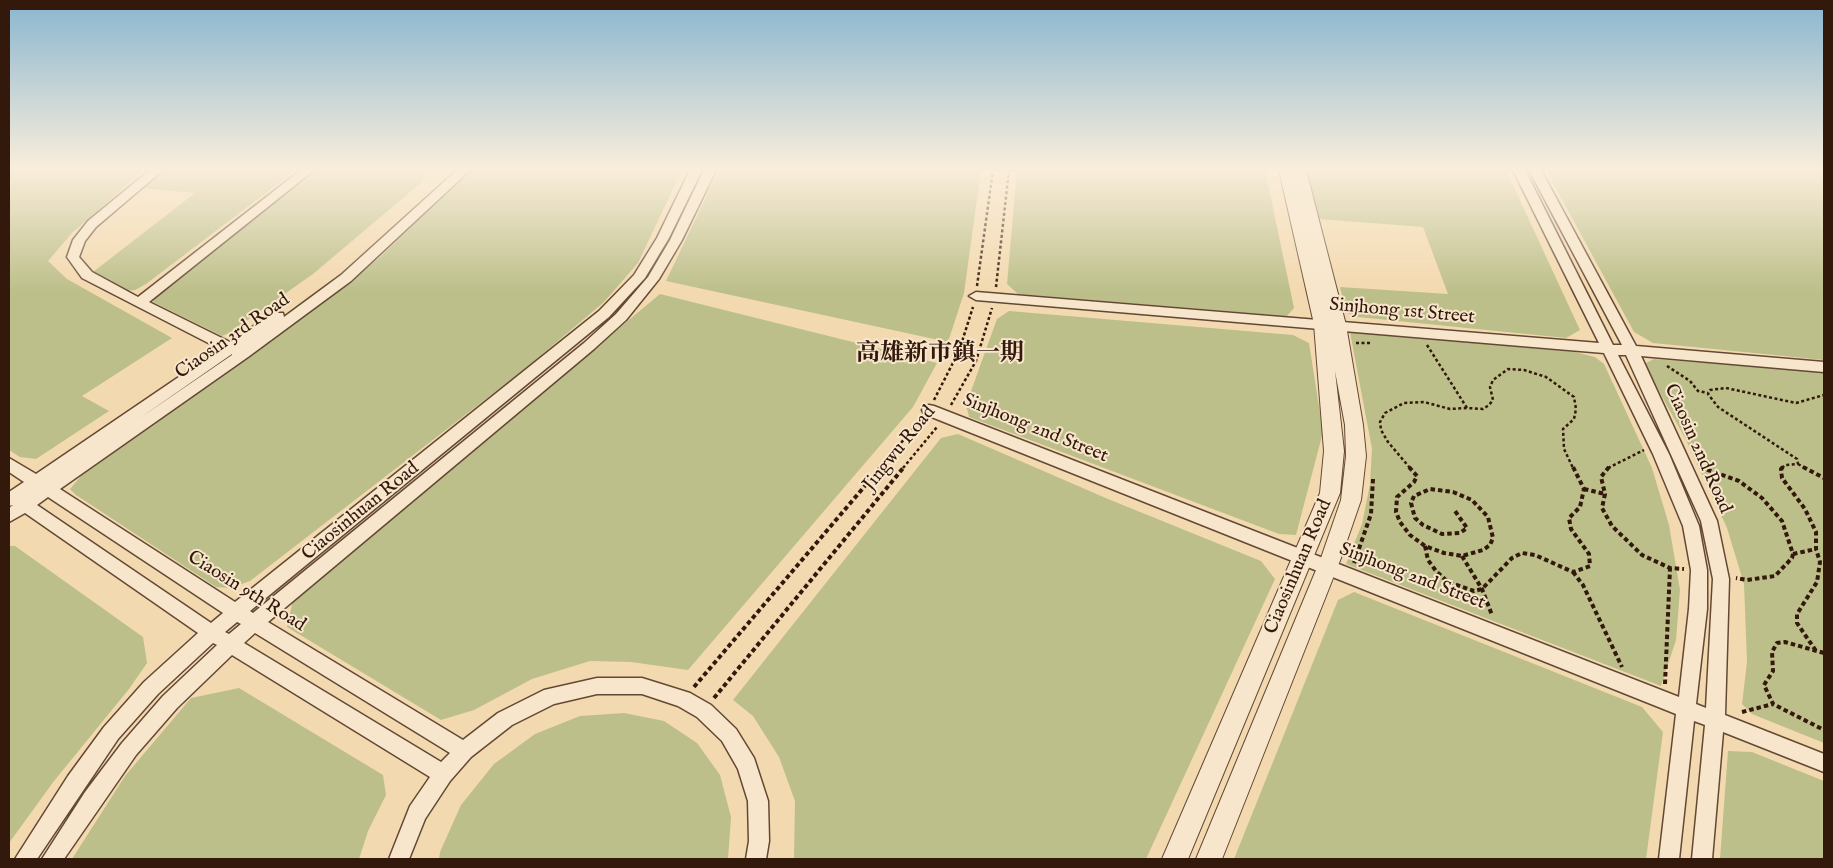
<!DOCTYPE html>
<meta charset="utf-8">
<style>
body{margin:0}
#map{position:relative;width:1833px;height:868px;overflow:hidden;background:#f3d9af;font-family:"IM FELL English",serif}
canvas{display:block}
.frame{position:absolute;inset:0;border:10px solid #33180c;pointer-events:none}
</style>
<div id="map">
<canvas width="1833" height="868"></canvas>
<div class="frame"></div>
</div>
<script>
const ctx = document.querySelector('canvas').getContext('2d');
ctx.lineJoin = 'round';
function fill(path, color) {
  ctx.fillStyle = color;
  ctx.fill(path, 'evenodd');
}
function toPath(rows) {
  const path = new Path2D();
  for (const r of rows) {
    path.moveTo(r[0], r[1]);
    for (let i = 2; i < r.length; i += 2) path.lineTo(r[i], r[i + 1]);
  }
  return path;
}
function trace(path, color, width, dash) {
  ctx.strokeStyle = color;
  ctx.lineWidth = width;
  ctx.lineCap = dash ? 'butt' : 'round';
  ctx.setLineDash(dash || []);
  ctx.stroke(path);
}
function write(font, color, halo, rows, align = 'center') {
  ctx.font = font + ' "IM FELL English","Noto Serif TC",serif';
  ctx.lineWidth = 4;
  ctx.setLineDash([]);
  ctx.textBaseline = 'middle';
  ctx.strokeStyle = halo;
  ctx.fillStyle = color;
  for (const [text, x, y, turn = 0] of rows) {
    ctx.save();
    ctx.translate(x, y);
    ctx.rotate((+turn || 0) * Math.PI / 180);
    ctx.textAlign = isNaN(turn) ? turn : align;
    if (halo) ctx.strokeText(text, 0, 0);
    ctx.fillText(text, 0, 0);
    ctx.restore();
  }
}
const green = toPath([
 [9,170,144,170,72,233,48,261,67,279,172,338,82,396,109,411,36,459,20,457,9,450],
 [163,170,296,170,146,284,135,290,126,291,93,272,195,193,141,188],
 [315,170,402,170,420,171,424,175,422,182,313,274,229,333,222,336,153,302,155,296],
 [470,170,682,170,638,263,604,302,526,368,250,581,230,588,216,587,76,495,70,489,81,476,337,292,380,257],
 [719,170,981,170,964,293,948,342,666,281],
 [1017,170,1265,170,1294,308,1287,316,1018,294,1007,284],
 [1306,170,1506,170,1580,330,1566,338,1358,317,1346,313,1340,287,1448,294,1423,227,1319,219],
 [1546,170,1824,170,1824,360,1653,343,1634,332],
 [660,294,937,363,913,407,688,670,631,662,590,661,532,679,474,710,441,720,287,627,293,600],
 [1009,311,1293,335,1309,343,1323,432,1296,535,1279,534,969,417,966,405,997,319],
 [1350,332,1575,352,1595,357,1604,364,1652,468,1669,525,1680,590,1676,640,1661,686,1346,564,1362,524,1370,484,1372,449],
 [1654,359,1824,372,1824,743,1752,714,1742,704,1747,662,1744,584,1727,528,1686,440,1644,364],
 [958,434,1108,499,1261,561,1275,579,1146,859,794,859,795,801,779,757,753,716,733,700,941,438],
 [9,546,15,546,143,637,147,663,129,689,54,781,9,843],
 [1354,592,1642,707,1663,732,1646,859,1234,859,1338,600],
 [239,688,383,775,386,795,368,831,359,859,72,859,125,776,191,698],
 [624,713,664,721,697,743,720,775,731,817,728,859,439,859,440,852,461,805,494,764,535,734,580,716],
 [1728,751,1752,752,1824,781,1824,859,1720,859]
]);
const pathFar1 = toPath([
 [977,286,993,170],
 [996,287,1009,170],
 [1356,343,1372,343],
 [1427,345,1467,408,1483,409,1489,405,1493,400,1490,387,1493,380,1508,369,1524,370,1546,377,1574,397,1576,409,1574,419,1563,429,1564,449,1573,468],
 [1667,366,1690,381,1698,391,1708,393],
 [934,400,959,351,973,307],
 [951,405,976,361,992,308],
 [1798,464,1805,468],
 [1700,467,1703,468],
 [880,468,921,419],
 [903,468,937,427],
 [1410,468,1388,442,1381,430,1380,422,1385,413,1404,403,1424,402,1450,409,1467,408],
 [1608,468,1644,450],
 [1782,468,1785,465,1798,464,1797,459,1718,407,1708,394,1710,390,1726,388,1796,403,1824,395]
]);
const path = toPath([
 [1409,467,1417,476,1414,482,1397,497,1396,512,1400,522,1410,535,1425,546,1444,553,1462,556,1483,550,1490,545,1493,538,1488,517,1472,500,1453,492,1430,489,1414,496,1411,503,1415,518,1423,525,1442,534,1460,533,1467,528,1455,511],
 [1609,467,1601,477,1605,494,1602,508,1612,526,1642,555,1670,568,1684,569],
 [1700,467,1739,481,1762,498,1782,521,1793,554,1792,558,1775,576,1747,580,1736,578],
 [1783,467,1781,469,1782,478,1805,509,1816,532,1816,549,1820,562,1817,582,1797,614,1797,623,1816,651],
 [1803,467,1824,478],
 [1584,489,1605,494],
 [1425,546,1428,560,1436,571,1448,582,1474,591,1482,589,1512,558,1522,553,1535,555,1573,572,1590,566,1589,554,1571,529,1569,518,1580,507,1584,489,1573,467],
 [1793,554,1816,549],
 [1462,556,1482,589,1492,615],
 [1354,563,1371,514,1373,479],
 [1573,572,1583,585,1622,667],
 [1824,653,1785,642,1777,643,1772,652,1773,671,1764,685,1773,704,1824,730],
 [1665,684,1670,568],
 [694,687,881,467],
 [714,698,904,467],
 [1742,712,1773,704]
]);
const minor = toPath([
 [150,170,163,170,96,227,85,241,79,257,92,272,138,297,301,170,314,170,149,302,230,342,273,313,283,313,284,317,341,275,457,170,470,170,351,281,248,357,60,489,235,602,599,311,634,275,657,238,690,170,702,170,669,238,645,278,609,317,250,611,253,613,584,343,616,314,648,277,670,240,704,170,716,170,682,240,659,279,626,320,594,349,268,622,463,740,498,713,544,690,597,678,642,678,690,693,711,705,736,729,754,758,768,801,769,841,766,859,746,859,749,841,748,801,738,769,722,741,697,717,678,706,642,694,597,694,554,704,512,725,471,757,450,781,425,819,409,859,389,859,410,806,430,777,232,655,177,708,136,755,64,859,42,859,85,792,122,743,163,696,217,645,213,643,158,694,118,739,37,859,15,859,68,776,104,727,144,682,198,633,25,513,9,522,9,508,13,505,9,506,9,492,24,482,9,472,9,458,36,474,220,349,82,278,67,257,73,240,88,221,150,170],
 [232,354,232,355,137,420,232,354],
 [48,497,223,613,211,623,37,505,48,497],
 [237,622,241,624,229,634,225,632,237,622],
 [255,633,450,753,441,762,244,643,255,633],
 [1513,170,1525,170,1613,345,1622,345,1529,170,1541,170,1636,346,1824,362,1824,372,1641,356,1717,521,1729,579,1725,715,1824,754,1824,772,1723,732,1712,859,1692,859,1705,725,1694,721,1679,859,1659,859,1676,714,924,414,922,410,924,406,929,405,934,406,1679,697,1689,609,1691,570,1683,526,1653,454,1604,353,976,300,969,296,976,292,1599,343,1513,170],
 [1618,355,1626,355,1701,521,1713,579,1706,708,1696,704,1707,609,1707,570,1699,526,1669,454,1618,355]
]);
const tertiary = toPath([
 [1279,170,1306,170,1346,325,1363,425,1366,456,1361,500,1341,558,1222,859,1196,859,1321,558,1341,500,1346,456,1345,425,1335,371,1344,451,1340,493,1188,859,1162,859,1320,493,1324,451,1314,324,1279,170]
]);
const streetNames = [
 ["Sinjhong 1st Street",1402,312,5],
 ["Ciaosin 3rd Road",233,337,-35],
 ["Sinjhong 2nd Street",1035,429,22],
 ["Jingwu Road",900,449,-51],
 ["Ciaosin 2nd Road",1697,449,66],
 ["Ciaosinhuan Road",361,512,-39],
 ["Ciaosinhuan Road",1299,567,-67],
 ["Sinjhong 2nd Street",1412,577,21],
 ["Ciaosin 9th Road",246,592,32]
];
const districtNames = [
 ["高雄新市鎮一期",940,355]
];
fill(green, '#bcbf8a');
trace(minor, '#634835', 3);
trace(tertiary, '#634835', 2);
trace(pathFar1, '#33180c', 2.5, [3, 2.5]);
trace(path, '#33180c', 4, [4.5, 3]);
fill(minor, '#f7e6cb');
fill(tertiary, '#f7e6cb');
const sky = ctx.createLinearGradient(0, 0, 0, 292);
sky.addColorStop(0, '#89b6d0');
sky.addColorStop(0.58, '#faeedb');
sky.addColorStop(1, '#faeedb00');
ctx.fillStyle = sky;
ctx.fillRect(0, 0, 1833, 292);
write('19px', '#33180c', '#f7e6cb', streetNames);
write('bold 24px', '#33180c', '#f7e6cb', districtNames);
</script>
